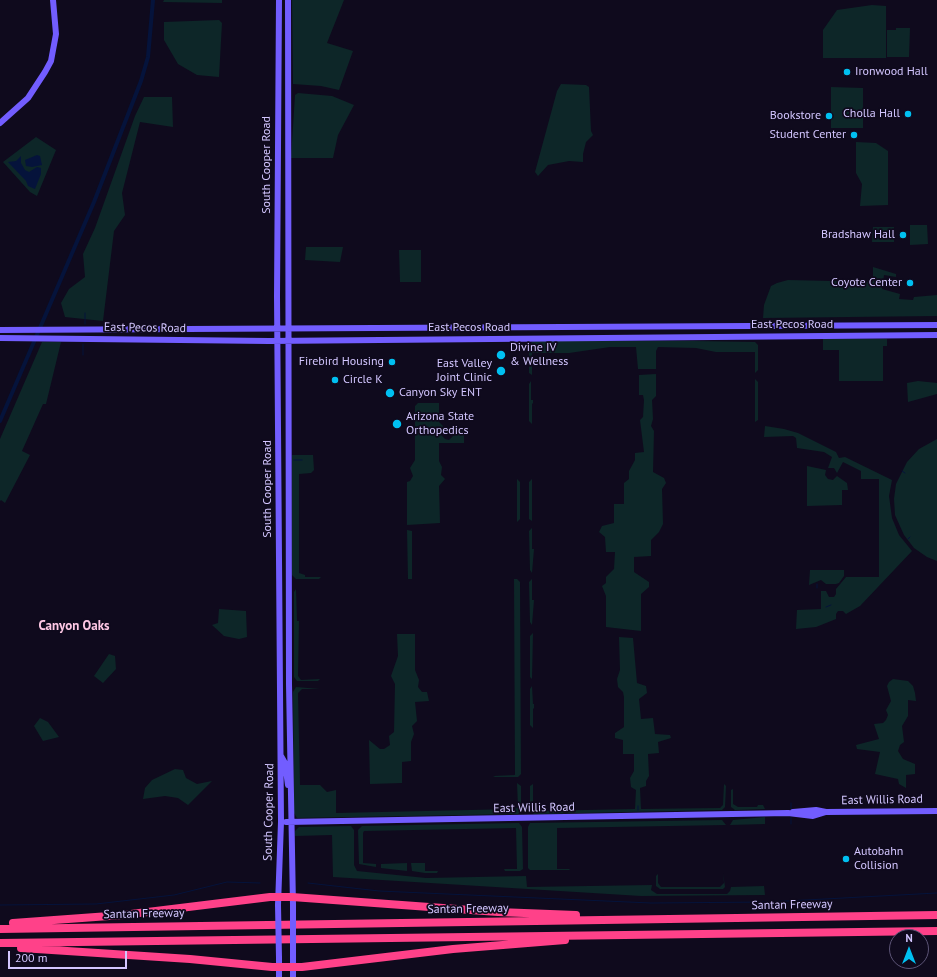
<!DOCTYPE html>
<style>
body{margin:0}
#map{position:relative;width:937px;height:977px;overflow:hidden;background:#0f0a1d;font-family:"PT Sans",sans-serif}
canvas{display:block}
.north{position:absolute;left:889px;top:929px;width:40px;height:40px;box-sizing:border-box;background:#0f0a1d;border:1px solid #5d5577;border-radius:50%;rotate:0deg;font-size:11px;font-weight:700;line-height:16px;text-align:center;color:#d3c6ff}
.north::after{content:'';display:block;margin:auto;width:14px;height:18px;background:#00c0f1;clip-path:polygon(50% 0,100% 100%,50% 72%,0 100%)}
.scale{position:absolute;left:8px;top:951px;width:119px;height:18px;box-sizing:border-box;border:2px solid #d3c6ff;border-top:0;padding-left:5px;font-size:12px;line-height:14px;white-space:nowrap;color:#d3c6ff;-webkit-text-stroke:3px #0f0a1d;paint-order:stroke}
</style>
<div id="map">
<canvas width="937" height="977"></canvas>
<div class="north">N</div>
<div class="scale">200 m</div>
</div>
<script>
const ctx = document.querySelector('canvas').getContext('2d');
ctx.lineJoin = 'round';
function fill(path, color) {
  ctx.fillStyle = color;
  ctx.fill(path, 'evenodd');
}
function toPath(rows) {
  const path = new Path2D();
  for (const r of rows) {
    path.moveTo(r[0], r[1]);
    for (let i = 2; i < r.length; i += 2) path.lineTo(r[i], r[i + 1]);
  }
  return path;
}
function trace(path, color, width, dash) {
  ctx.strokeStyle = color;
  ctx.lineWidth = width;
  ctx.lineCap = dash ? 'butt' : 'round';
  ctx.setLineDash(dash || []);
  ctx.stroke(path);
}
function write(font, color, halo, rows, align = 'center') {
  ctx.font = font + ' "PT Sans",sans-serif';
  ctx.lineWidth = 3.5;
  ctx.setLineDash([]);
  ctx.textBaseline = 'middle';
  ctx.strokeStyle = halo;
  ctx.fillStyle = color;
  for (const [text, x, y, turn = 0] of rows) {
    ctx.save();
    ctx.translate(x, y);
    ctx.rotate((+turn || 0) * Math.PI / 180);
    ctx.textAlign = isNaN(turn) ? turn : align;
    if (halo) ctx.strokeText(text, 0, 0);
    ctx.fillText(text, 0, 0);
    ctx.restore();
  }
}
const green = toPath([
 [164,0,222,0,222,3,163,2],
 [292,0,344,0,327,43,353,51,339,90,321,86,293,84],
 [872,5,886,6,886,58,823,58,823,30,837,10],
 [219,20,222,23,219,77,197,75,178,64,164,40,164,22],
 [896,28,910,28,909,57,887,57,887,30,896,30],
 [561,84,586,85,589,87,591,131,593,135,586,142,583,154,583,162,569,161,548,165,538,176,535,172,557,91],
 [831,87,863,88,863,128,831,128],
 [298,93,332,96,354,105,338,135,333,158,291,158,295,95],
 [144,97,172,97,173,127,140,122,122,193,125,215,114,231,103,321,65,317,61,303,69,289,85,277,83,254,95,228,135,116],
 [36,137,56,150,37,196,30,192,3,162],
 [856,142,876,143,888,151,888,205,860,206,862,184,856,173],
 [910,225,927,225,928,244,910,245],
 [873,227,894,227,894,242,872,242],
 [306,247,343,247,340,262,305,260],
 [399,250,421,250,421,282,400,282],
 [873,267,896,274,896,277,884,275,882,289,900,294,899,299,913,300,914,297,937,295,937,316,763,318,764,305,771,286,777,283,788,280,873,282],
 [823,339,887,339,887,346,883,346,883,381,839,381,839,350,823,350],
 [533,341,695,341,755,342,758,345,758,370,755,373,755,352,716,352,696,348,658,347,656,351,656,369,638,369,636,347,610,347,569,353,532,353,532,375,529,373,529,345],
 [42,342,61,342,46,404,43,404,22,451,30,455,5,503,1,500,0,501,0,439],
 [656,374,656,396,652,400,653,419,651,426,654,431,653,472,664,478,666,483,662,489,663,524,659,532,651,540,651,556,634,557,634,572,649,582,649,587,641,594,641,631,606,627,606,596,602,586,606,583,606,577,614,569,615,552,606,552,605,537,599,532,602,526,614,523,614,504,624,504,624,483,629,479,629,471,635,460,635,453,644,452,640,420,643,417,644,400,643,395,639,395,639,375],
 [755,379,758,382,758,420,755,422],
 [531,381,531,400,533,400,533,403,532,404,532,424,529,421,529,384],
 [918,381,937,383,937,394,908,402,907,383],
 [418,403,439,403,439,422,443,426,440,432,441,435,445,439,449,440,458,431,464,430,464,443,439,443,439,461,442,467,441,475,445,479,439,486,440,523,407,525,407,482,410,481,413,476,410,468,415,460,415,406],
 [765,426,784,429,798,433,836,452,839,458,845,457,892,480,889,496,892,518,899,535,912,551,860,606,846,614,843,611,838,611,836,614,836,619,816,627,796,629,797,610,821,609,821,591,826,591,829,597,834,597,836,594,836,589,846,577,879,577,879,479,861,479,861,471,843,462,837,473,834,468,828,468,832,457,824,452,797,448,796,438,793,436,764,437],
 [937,439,937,561,927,557,914,548,904,535,895,515,894,499,896,484,907,462,919,449],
 [292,455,313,455,314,470,311,473,299,474,299,573,305,575,305,577,321,577,319,579,296,579,292,575],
 [807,466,826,470,825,475,828,479,833,480,837,476,847,483,848,490,842,490,842,505,807,506],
 [517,479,520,482,520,519,517,522],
 [532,479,532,521,529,519,529,482],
 [532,528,532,549,534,549,532,573,530,570,529,531],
 [407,530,412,531,412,579,408,579],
 [810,570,844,570,844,576,839,583,836,584,826,584,821,580,809,585],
 [514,579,517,579,520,582,521,774,518,777,495,777,493,776,515,775],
 [532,579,532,600,534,600,532,625,530,622,529,582],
 [296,589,297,621,299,621,298,676,301,680,320,679,318,681,297,681,294,677,294,592],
 [219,609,246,611,247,637,239,639,224,636,212,625,218,623],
 [533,633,532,679,530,677,530,636],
 [397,634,415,634,415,670,419,680,418,687,422,692,427,692,429,701,415,702,417,721,412,726,414,734,411,742,411,761,402,762,402,783,370,784,369,740,380,749,384,749,390,745,389,736,394,732,395,684,391,676,398,656],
 [619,637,633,638,637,683,646,686,647,693,639,699,641,719,653,718,655,734,670,735,671,738,658,742,659,753,648,754,649,776,646,781,646,786,640,788,641,809,720,808,723,805,724,784,726,786,725,807,722,810,534,814,530,810,530,786,533,784,533,807,536,811,635,809,636,790,631,787,630,778,634,771,634,754,623,754,623,740,615,738,615,733,624,727,624,697,623,692,618,687,617,679,620,670],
 [109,654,115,656,116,669,103,683,94,676],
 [893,679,908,681,913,686,915,693,916,701,908,700,908,716,902,726,904,742,900,745,898,751,903,759,915,764,915,774,906,775,906,788,899,784,898,779,875,774,880,752,857,749,856,745,879,739,874,724,883,723,886,720,888,715,886,710,891,701,887,686,889,682],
 [532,686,533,704,534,704,534,708,533,709,533,728,530,725,530,689],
 [296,687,320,689,302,689,298,693,300,785,320,785,327,792,336,790,336,813,515,809,518,807,517,783,521,786,521,811,518,814,297,818,294,813,293,692],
 [40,718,48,722,59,737,43,741,34,726],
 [175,769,183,770,186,778,197,784,212,781,188,805,178,798,165,796,143,799,145,788,152,780],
 [733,789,733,804,738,807,757,807,758,805,763,805,765,809,735,810,731,807,731,790],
 [765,817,765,824,730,825,733,820],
 [722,820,726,825,557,828,557,869,570,869,569,870,530,870,528,868,528,827,530,823],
 [519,823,522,827,523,869,520,871,505,871,504,869,517,869,516,828,364,831,363,833,363,863,376,864,376,867,359,864,358,830,362,826],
 [351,826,354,830,354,865,357,871,426,878,526,876,527,887,652,885,651,890,657,894,727,894,730,891,731,887,764,886,765,895,641,896,333,877,332,835,295,836,295,831,299,827],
 [407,863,407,871,381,868,381,864],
 [411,863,425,863,425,871,438,871,437,873,425,873,412,871],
 [723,873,725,887,723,889,660,889,656,886,656,876,658,874,658,883,661,887,720,887,724,883]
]);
const water = toPath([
 [37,155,40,156,42,165,32,167,26,166,25,160],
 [21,156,21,163,25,170,29,172,37,167,41,168,41,174,35,189,28,186,26,181,8,162,16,161]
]);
const stream = toPath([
 [85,313,85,324],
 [83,355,83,344],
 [294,460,302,460],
 [902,471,905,473],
 [908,539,910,537],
 [817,584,817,588],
 [826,607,831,605],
 [791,803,791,809],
 [638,806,638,810],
 [791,817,791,824],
 [308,883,379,891,651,903,768,902,937,893],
 [0,905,96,904,174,895,227,882,260,883]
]);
const canal = toPath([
 [0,421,94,202,141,81,148,57,153,0]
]);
const secondary = toPath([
 [288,0,289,684,293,905],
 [0,123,28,98,45,72,51,61,56,34,53,0],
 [0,330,937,325],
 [0,338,269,341,937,335],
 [281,756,285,763,288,785],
 [793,812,816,810,826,812,937,811],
 [286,822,788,813,813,816,826,812],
 [278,905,281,822,277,296,279,0],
 [293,957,293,977],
 [279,958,279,977]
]);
const highway = toPath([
 [13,923,123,915,270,897,292,897,498,912,576,915],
 [0,929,937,915],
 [0,943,937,931],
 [21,948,190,959,272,967,302,967,453,949,565,940]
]);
const secondaryBridge = toPath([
 [278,905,279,958],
 [293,905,293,957]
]);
const markers = [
 [847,72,4,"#00c0f1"],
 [908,114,4,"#00c0f1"],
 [829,116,4,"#00c0f1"],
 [854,135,4,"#00c0f1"],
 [903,235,4,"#00c0f1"],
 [910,283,4,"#00c0f1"],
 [501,355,5,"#00c0f1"],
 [392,362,4,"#00c0f1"],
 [501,371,5,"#00c0f1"],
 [335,380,4,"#00c0f1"],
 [390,393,5,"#00c0f1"],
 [397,424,5,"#00c0f1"],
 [846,859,4,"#00c0f1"]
];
const poiNames = [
 ["Ironwood Hall",855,72,"left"],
 ["Cholla Hall",900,114],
 ["Bookstore",821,116],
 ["Student Center",846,135],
 ["Bradshaw Hall",895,235],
 ["Coyote Center",902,283],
 ["Divine IV",510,348,"left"],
 ["& Wellness",510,362,"left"],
 ["Firebird Housing",384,362],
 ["East Valley",492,364],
 ["Joint Clinic",492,378],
 ["Circle K",343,380,"left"],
 ["Canyon Sky ENT",399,393,"left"],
 ["Arizona State",406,417,"left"],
 ["Orthopedics",406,431,"left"],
 ["Autobahn",854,852,"left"],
 ["Collision",854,866,"left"]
];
const streetNames = [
 ["South Cooper Road",267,165,-90],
 ["East Pecos Road",792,325],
 ["East Pecos Road",145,328,1],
 ["East Pecos Road",469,328],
 ["South Cooper Road",268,489,-90],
 ["East Willis Road",882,800,-1],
 ["East Willis Road",534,808,-1],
 ["South Cooper Road",269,812,-89],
 ["Santan Freeway",792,905,-1],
 ["Santan Freeway",468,909,-1],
 ["Santan Freeway",144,914,-1]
];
const neighbourhoodNames = [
 ["Canyon Oaks",74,626]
];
fill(green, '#0d2628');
fill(water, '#05133b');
trace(stream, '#05133b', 1);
trace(canal, '#05133b', 4);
trace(secondary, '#725dff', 6);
trace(highway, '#ff4189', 8);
trace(secondaryBridge, '#725dff', 6);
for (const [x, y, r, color] of markers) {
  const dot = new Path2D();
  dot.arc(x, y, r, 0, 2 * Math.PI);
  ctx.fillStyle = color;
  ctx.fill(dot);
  trace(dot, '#0f0a1d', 1.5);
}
write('12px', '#d3c6ff', '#0f0a1d', poiNames, 'right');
write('12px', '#d3c6ff', '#0f0a1d', streetNames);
write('bold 13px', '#ffc8e5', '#0f0a1d', neighbourhoodNames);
</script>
